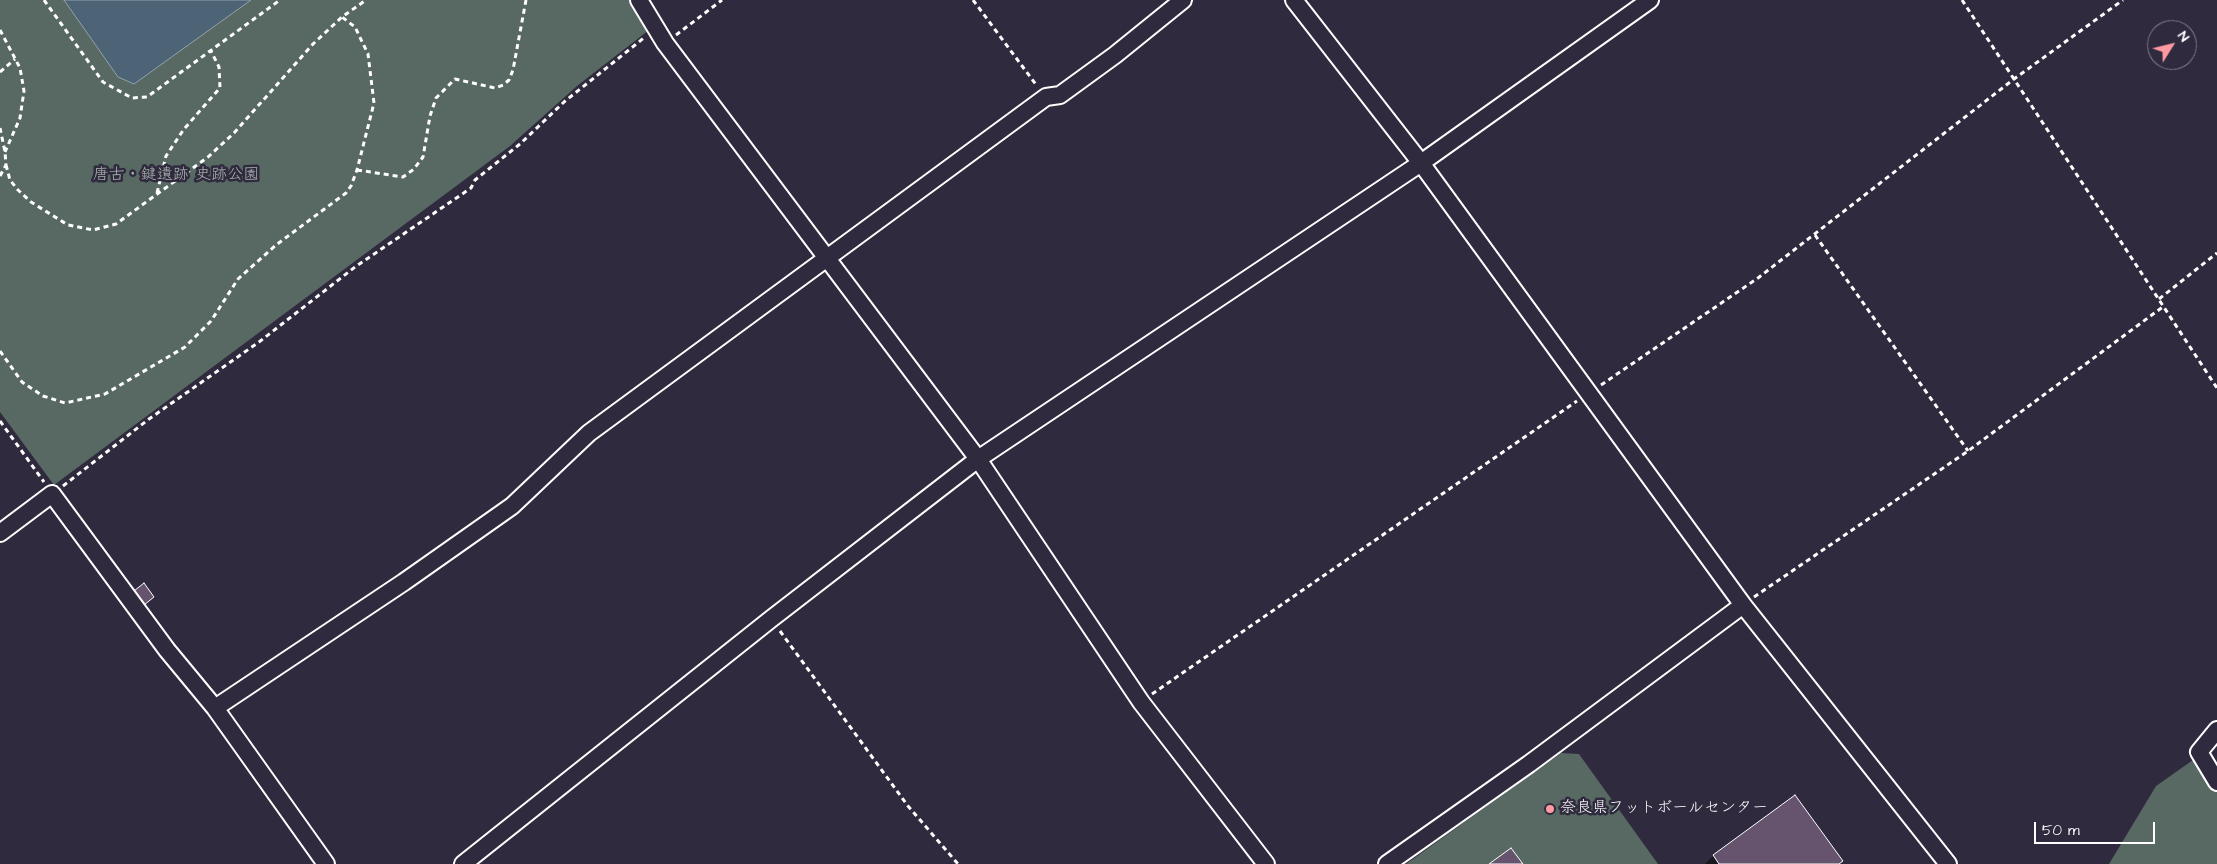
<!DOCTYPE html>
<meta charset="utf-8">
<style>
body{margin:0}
#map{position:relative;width:2217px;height:864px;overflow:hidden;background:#2f2a3d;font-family:"Architects Daughter",sans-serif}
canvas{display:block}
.north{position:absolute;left:2147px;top:20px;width:50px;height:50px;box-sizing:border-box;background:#2f2a3d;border:1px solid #827f8b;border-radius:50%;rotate:54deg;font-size:14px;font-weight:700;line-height:20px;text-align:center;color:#fff}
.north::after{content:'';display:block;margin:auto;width:18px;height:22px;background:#ff9aa2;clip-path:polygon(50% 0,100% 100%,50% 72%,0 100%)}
.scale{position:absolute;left:2034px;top:822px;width:121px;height:22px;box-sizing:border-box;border:2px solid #fff;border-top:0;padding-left:6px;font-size:15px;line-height:18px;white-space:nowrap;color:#fff;-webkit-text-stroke:4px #2f2a3d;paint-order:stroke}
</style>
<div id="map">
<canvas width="2217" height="864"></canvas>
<div class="north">N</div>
<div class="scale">50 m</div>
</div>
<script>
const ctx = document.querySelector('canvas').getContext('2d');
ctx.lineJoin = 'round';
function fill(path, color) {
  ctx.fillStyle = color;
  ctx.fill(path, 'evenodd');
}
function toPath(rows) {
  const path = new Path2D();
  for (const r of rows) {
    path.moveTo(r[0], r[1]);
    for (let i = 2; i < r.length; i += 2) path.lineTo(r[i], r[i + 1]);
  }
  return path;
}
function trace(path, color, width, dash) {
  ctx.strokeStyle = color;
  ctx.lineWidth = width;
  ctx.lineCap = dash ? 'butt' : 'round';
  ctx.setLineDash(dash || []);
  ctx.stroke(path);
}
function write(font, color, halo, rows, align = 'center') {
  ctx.font = font + ' "Architects Daughter","Klee One",sans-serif';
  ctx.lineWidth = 5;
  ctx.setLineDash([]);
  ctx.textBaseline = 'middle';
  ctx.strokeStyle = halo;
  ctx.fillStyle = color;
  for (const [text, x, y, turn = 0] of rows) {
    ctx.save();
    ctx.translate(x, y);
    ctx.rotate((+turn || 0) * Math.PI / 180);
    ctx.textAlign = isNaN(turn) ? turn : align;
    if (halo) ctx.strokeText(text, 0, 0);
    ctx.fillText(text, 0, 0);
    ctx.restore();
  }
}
const green = toPath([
 [0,0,634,0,649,30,577,86,510,146,54,485,0,412],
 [1561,753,1579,754,1658,864,1406,864],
 [2193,760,2209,782,2217,789,2217,864,2109,864,2156,786]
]);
const water = toPath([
 [64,0,251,0,134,84,118,77,64,0]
]);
const shadow = toPath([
 [1795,796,1838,864,1705,864,1713,856]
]);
const building = toPath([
 [144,583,154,597,144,605,134,591,144,583],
 [1795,795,1843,861,1839,864,1719,864,1713,855,1795,795],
 [1511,848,1523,864,1489,864,1511,848]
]);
const path = toPath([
 [44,0,103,82,132,98,147,97,280,0],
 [973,0,1037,86],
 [1962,0,2217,388],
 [0,30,20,68,24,91,20,118,5,152],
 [676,35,722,0],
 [0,72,15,59],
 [0,128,5,152,6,165,0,176],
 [6,165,10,180,18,190,31,202,68,225,93,230,116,224,208,157,234,133,313,44,342,17,366,0],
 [357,170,403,177,414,169,423,157,430,116,436,98,455,79,495,88,503,85,509,80,513,70,526,0],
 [157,193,166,156,184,129,220,88,219,67,211,51],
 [1815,235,1968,451],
 [2159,299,2217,253],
 [0,351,22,382,43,396,65,403,105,394,185,347,211,321,238,279,276,245,346,193,351,186,357,170,374,103,368,54,355,27,342,17],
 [1601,385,1758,278,2014,79,2123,0],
 [0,421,44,482],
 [63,486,149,419,259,342,355,267,471,188,475,180,520,144,564,102,645,37],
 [1754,597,1968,451,2164,306],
 [780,631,908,806,958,864],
 [1152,694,1577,401]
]);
const minor = toPath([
 [639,0,665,43,978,459,1141,702,1266,864],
 [1294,0,1421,163,1743,605,1948,864],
 [0,533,52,494,167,650,215,708,326,864],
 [215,708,404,582,512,506,589,433,1046,97,1060,95,1115,55,1183,0],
 [2217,730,2199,752,2217,782],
 [463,864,771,619,978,459,1421,163,1650,0],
 [1387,864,1529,764,1743,605]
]);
const markers = [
 [1550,809,5,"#ff9aa2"]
];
const parkNames = [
 ["唐古・鍵遺跡 史跡公園",176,176]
];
const poiNames = [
 ["奈良県フットボールセンター",1560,809]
];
fill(green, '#576962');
fill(water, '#4c6475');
trace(water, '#94a2ac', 1);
fill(shadow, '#0007');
fill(building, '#66546e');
trace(building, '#fff', 1);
trace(minor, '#fff', 20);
trace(path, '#fff', 3, [5, 4]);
trace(minor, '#2f2a3d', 16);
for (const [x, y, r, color] of markers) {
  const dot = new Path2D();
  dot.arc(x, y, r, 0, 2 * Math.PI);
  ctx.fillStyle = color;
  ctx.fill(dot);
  trace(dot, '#2f2a3d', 2);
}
write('16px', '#abb4b0', '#2f2a3d', parkNames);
write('16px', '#fff', '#2f2a3d', poiNames, 'left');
</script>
